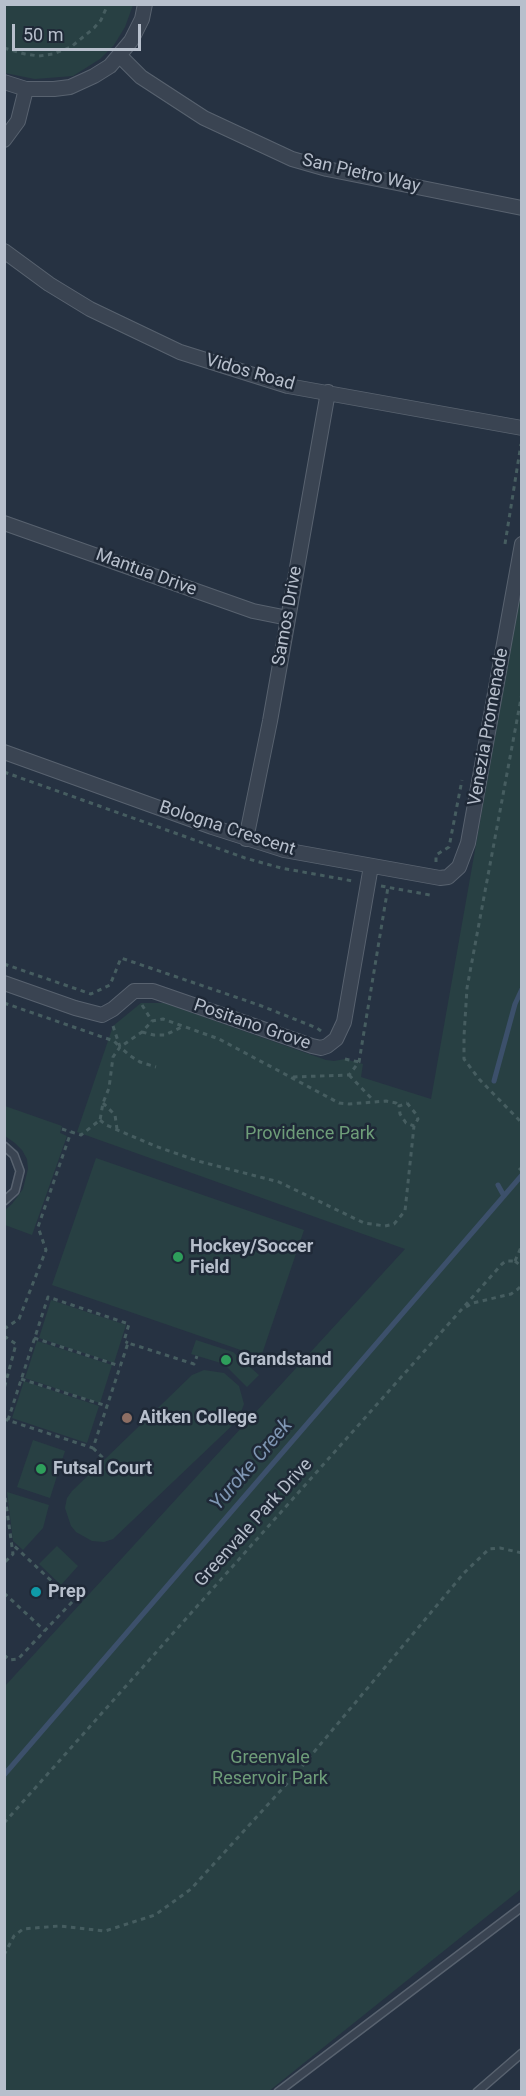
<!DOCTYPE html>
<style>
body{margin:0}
#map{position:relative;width:526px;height:2096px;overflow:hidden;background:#263242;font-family:Roboto,sans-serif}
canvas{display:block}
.frame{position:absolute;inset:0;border:6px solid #b7bfcc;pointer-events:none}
.scale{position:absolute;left:12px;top:24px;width:129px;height:27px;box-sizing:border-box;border:3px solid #b7bfcc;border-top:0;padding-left:8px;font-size:18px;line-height:21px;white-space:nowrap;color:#b7bfcc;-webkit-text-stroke:4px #1f2937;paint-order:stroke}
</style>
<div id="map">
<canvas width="526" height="2096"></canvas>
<div class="frame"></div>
<div class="scale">50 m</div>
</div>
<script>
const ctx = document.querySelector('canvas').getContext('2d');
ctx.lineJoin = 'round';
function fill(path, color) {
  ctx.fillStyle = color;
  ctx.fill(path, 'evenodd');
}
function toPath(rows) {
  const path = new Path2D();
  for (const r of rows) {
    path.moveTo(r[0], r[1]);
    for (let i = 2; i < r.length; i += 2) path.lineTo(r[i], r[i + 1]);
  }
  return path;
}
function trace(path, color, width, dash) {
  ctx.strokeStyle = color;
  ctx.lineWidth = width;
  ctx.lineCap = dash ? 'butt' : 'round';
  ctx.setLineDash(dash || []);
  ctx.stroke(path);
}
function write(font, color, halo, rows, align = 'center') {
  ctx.font = font + ' Roboto,sans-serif';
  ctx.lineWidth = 5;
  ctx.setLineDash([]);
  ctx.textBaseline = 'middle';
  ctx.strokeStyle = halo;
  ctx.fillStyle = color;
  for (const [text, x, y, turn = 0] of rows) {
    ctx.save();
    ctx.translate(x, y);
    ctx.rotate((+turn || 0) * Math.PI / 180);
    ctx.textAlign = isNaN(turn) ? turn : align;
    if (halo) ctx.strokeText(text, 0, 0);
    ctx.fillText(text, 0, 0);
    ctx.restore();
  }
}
const green = toPath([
 [5,4,133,4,133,5,125,27,114,45,100,59,73,76,35,79,5,73],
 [521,590,521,1889,269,2091,5,2091,5,1686,405,1249,77,1132,113,1026,141,1003,164,1003,326,1060,334,1061,345,1059,363,1064,361,1077,431,1099],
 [5,1106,62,1126,60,1133,67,1136,32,1235,5,1225,5,1210,12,1204,23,1189,28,1169,27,1159,22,1150,15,1143,5,1136],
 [96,1158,304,1230,261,1357,52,1285],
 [51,1300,126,1325,114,1363,39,1338],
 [196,1340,233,1352,259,1375,247,1387,224,1364,191,1354],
 [37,1341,112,1365,100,1403,25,1378],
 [204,1370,224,1373,239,1386,244,1404,238,1420,113,1539,104,1542,92,1541,76,1532,71,1526,65,1508,67,1498,72,1491,192,1375],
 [24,1381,99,1406,87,1443,12,1418],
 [33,1440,65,1451,50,1498,17,1487],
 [7,1492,49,1505,43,1528,23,1550,13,1541],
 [57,1546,78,1566,61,1585,39,1564]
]);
const stream = toPath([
 [494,1081,515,1004,522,989],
 [498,1185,504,1196],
 [4,1775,522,1175]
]);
const path = toPath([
 [4,48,25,54,39,56,53,54,71,47,94,28,101,20,108,4],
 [505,544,521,444],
 [522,693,467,988,464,1036,464,1059,479,1079,522,1123],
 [4,772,245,858,281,868,353,881],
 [436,862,436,855,449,847,462,780],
 [381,886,430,895,430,892],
 [4,964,91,994,110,985,121,958,259,1005,317,1028,321,1031],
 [4,1003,114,1041,120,1047],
 [142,1005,152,1021],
 [113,1026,120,1047,129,1055,140,1062,156,1067],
 [142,1032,154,1035,165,1035,184,1026],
 [345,1059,359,1062],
 [349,1075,374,1101],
 [293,1077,349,1075,359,1062,388,887],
 [103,1103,115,1115,117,1129],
 [407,1103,416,1114,418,1119,414,1126,406,1123,400,1114,399,1106,407,1103],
 [100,1120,106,1125,155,1146,198,1161,279,1182,364,1223,385,1226,394,1224,405,1211,414,1126],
 [62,1129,81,1135,100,1120,103,1103,109,1088,113,1057,120,1047,142,1032,152,1021,163,1019,219,1039,339,1103,349,1104,386,1101,396,1103,399,1106],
 [519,1168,522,1171],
 [515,1261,522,1245],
 [515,1261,522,1267],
 [466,1307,473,1303,511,1294,518,1289,522,1285],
 [4,1329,19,1319,46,1250,38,1227,71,1132],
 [4,1336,16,1344,4,1389],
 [34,1338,120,1366],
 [21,1379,107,1406],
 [4,1419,93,1448,128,1343,194,1364,197,1356],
 [8,1420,48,1297,129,1324,124,1341,128,1343],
 [93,1448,104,1459],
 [4,1489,13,1554,4,1563],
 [4,1593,45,1631],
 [4,1655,10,1660,18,1659,73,1601,11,1543],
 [4,1823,502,1264,506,1261,515,1261],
 [4,1955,14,1936,23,1929,59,1926,105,1931,155,1915,191,1889,293,1777,464,1573,489,1549,500,1548,522,1553]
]);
const service = toPath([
 [4,1146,14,1155,20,1171,15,1191,4,1201],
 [278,2092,522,1907],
 [477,2092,522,2053]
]);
const minor = toPath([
 [120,56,141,77,204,118,292,159,327,169,522,208],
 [4,82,26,89,54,89,70,87,94,76,110,66,131,41,142,19,145,4],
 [4,140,18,121,26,89],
 [4,251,49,284,90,309,180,352,288,386,522,428],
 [4,523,253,611,288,618],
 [4,752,212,827,284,850,440,878,448,877,459,867,468,843,522,544],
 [246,839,270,721,328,392],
 [4,983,75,1008,102,1015,113,1009,134,991,153,991,312,1046,321,1048,327,1046,336,1039,344,1022,371,866]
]);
const markers = [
 [178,1257,6,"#2e9e5b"],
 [226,1360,6,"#2e9e5b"],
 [127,1418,6,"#8d6e63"],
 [41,1469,6,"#2e9e5b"],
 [36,1592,6,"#0f9aa8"]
];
const streetNames = [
 ["San Pietro Way",361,174,13],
 ["Vidos Road",250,373,16],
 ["Mantua Drive",146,573,20],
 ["Samos Drive",288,616,-80],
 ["Venezia Promenade",489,727,-80],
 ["Bologna Crescent",227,829,18],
 ["Positano Grove",252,1025,19],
 ["Greenvale Park Drive",254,1523,-48]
];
const parkNames = [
 ["Providence Park",310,1134],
 ["Greenvale",270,1758],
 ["Reservoir Park",270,1779]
];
const poiNames = [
 ["Hockey/Soccer",190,1247],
 ["Field",190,1268],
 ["Grandstand",238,1360],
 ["Aitken College",139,1418],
 ["Futsal Court",53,1469],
 ["Prep",48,1592]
];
const waterNames = [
 ["Yuroke Creek",252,1465,-49]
];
fill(green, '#284043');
trace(stream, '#3c506b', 5);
trace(service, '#58626f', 10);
trace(minor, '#58626f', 16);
trace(path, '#465d60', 3, [4.5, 4.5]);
trace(service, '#3a4452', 7);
trace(minor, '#3a4452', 14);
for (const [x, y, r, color] of markers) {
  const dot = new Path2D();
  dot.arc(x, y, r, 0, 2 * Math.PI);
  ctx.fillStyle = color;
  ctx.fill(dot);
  trace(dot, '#1f2937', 2);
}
write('18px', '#b7bfcc', '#1f2937', streetNames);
write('18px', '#6e9d79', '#1f2937', parkNames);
write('bold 18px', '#b7bfcc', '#1f2937', poiNames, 'left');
write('italic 20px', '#7f96b3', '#1f2937', waterNames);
</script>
